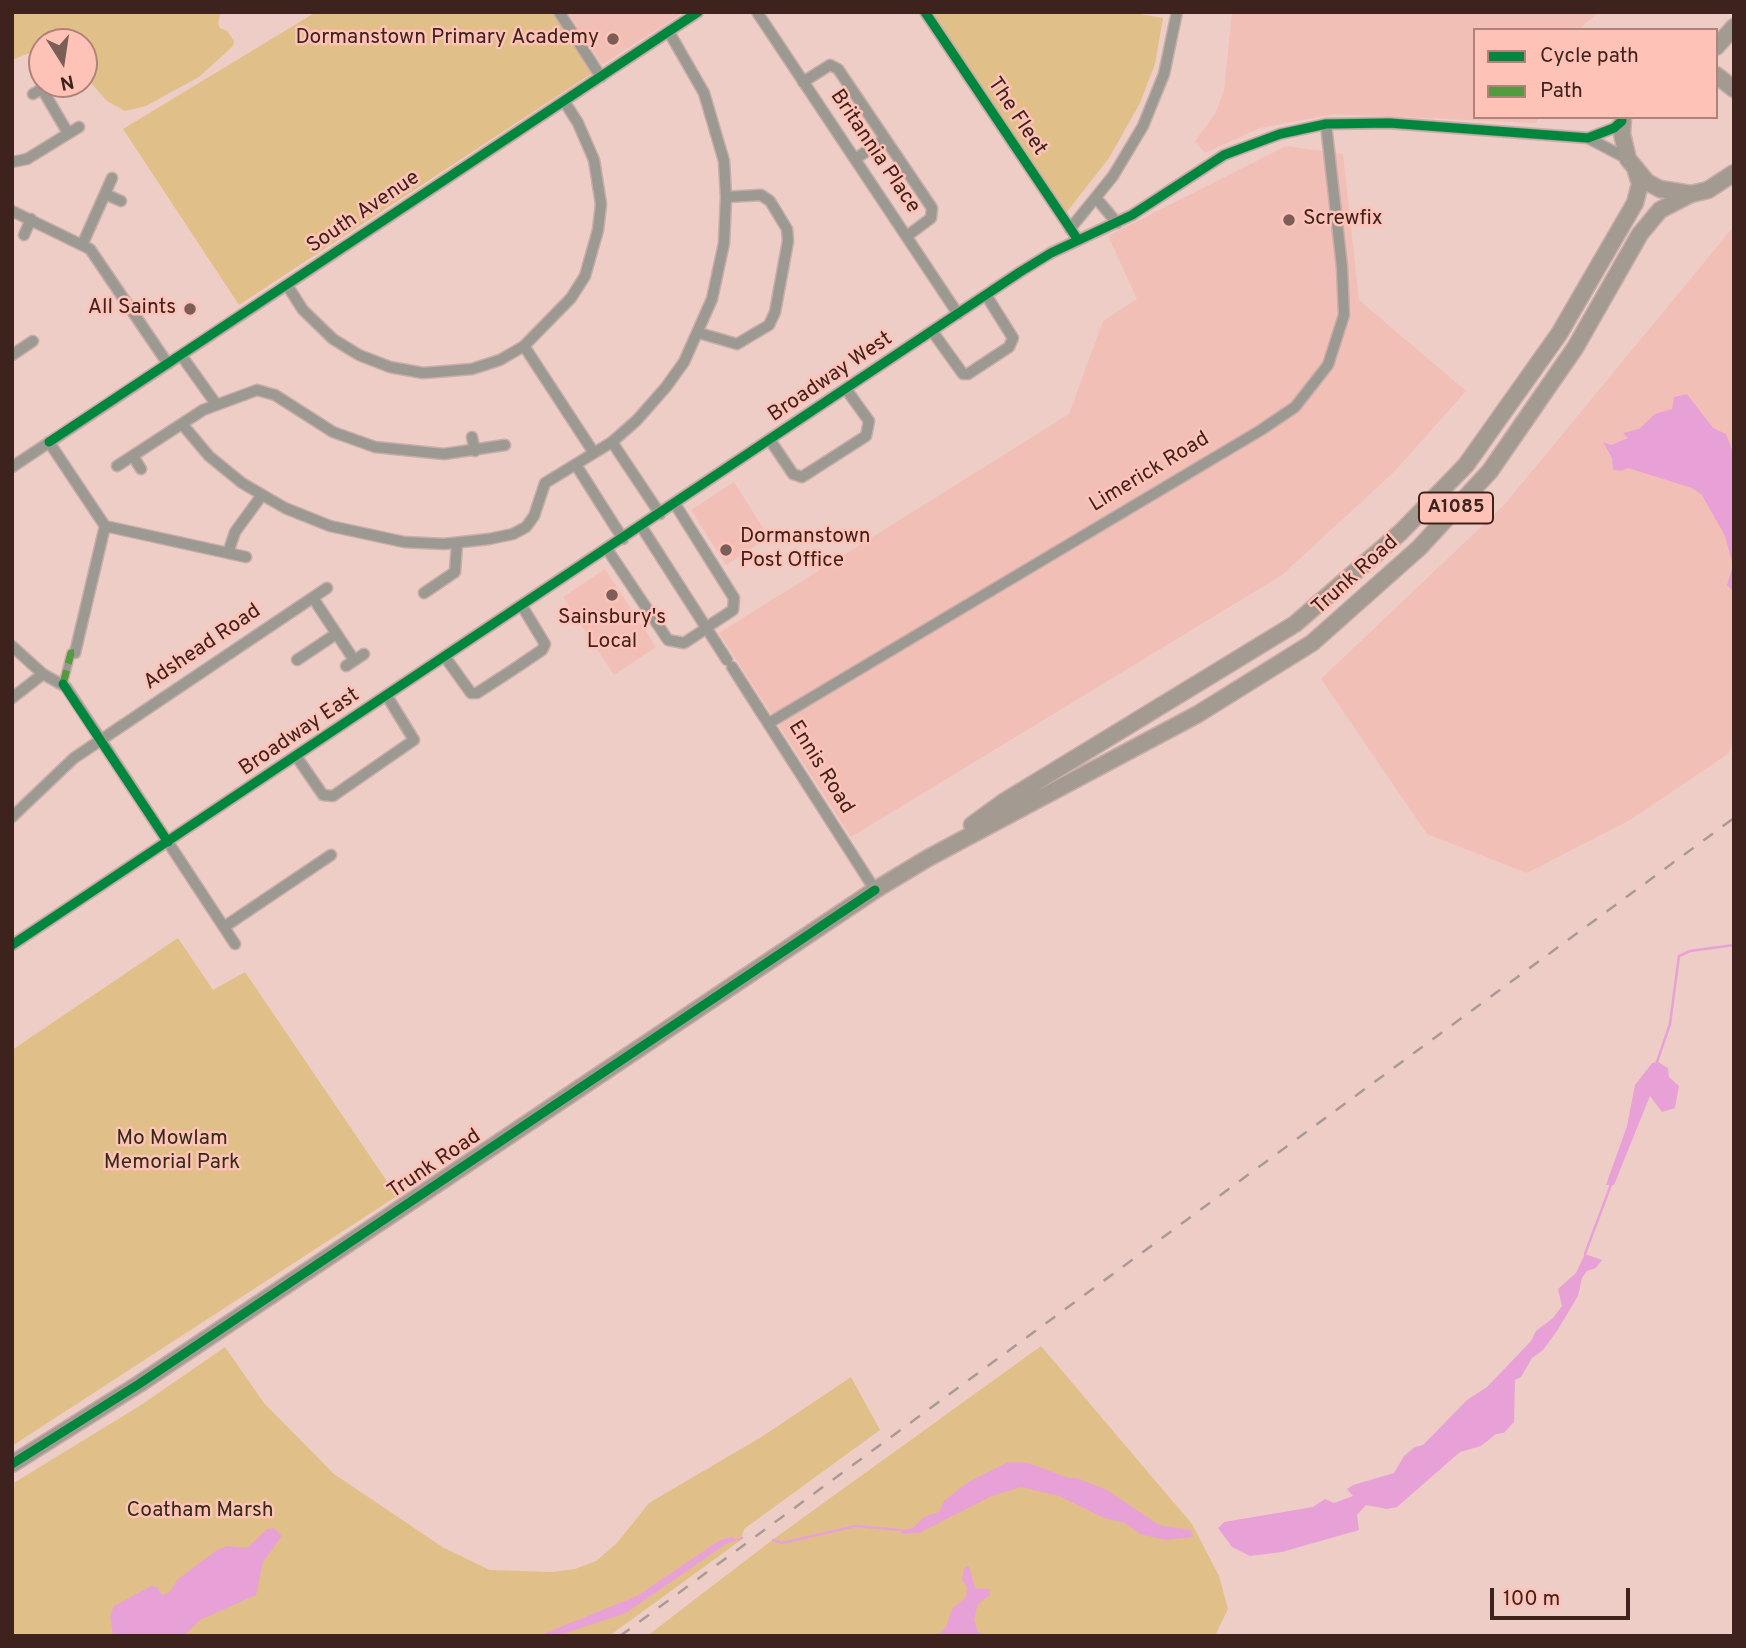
<!DOCTYPE html>
<style>
body{margin:0}
#map{position:relative;width:1746px;height:1648px;overflow:hidden;background:#eecdc7;font-family:Overpass,sans-serif}
canvas{display:block}
.frame{position:absolute;inset:0;border:14px solid #3e221d;pointer-events:none}
.legend{position:absolute;left:1473px;top:28px;width:245px;height:91px;box-sizing:border-box;background:#fec2b7;border:2px solid #b18279;margin:0;padding:9px 12px;list-style:none;font-size:21px;color:#3e221d}
.legend li{display:flex;align-items:center;gap:14px;height:35px}
.legend b{width:35px;border:2px solid #b18279}
.north{position:absolute;left:28px;top:28px;width:70px;height:70px;box-sizing:border-box;background:#fec2b7;border:2px solid #b18279;border-radius:50%;rotate:168deg;font-size:19px;font-weight:700;line-height:28px;text-align:center;color:#3e221d}
.north::after{content:'';display:block;margin:auto;width:24px;height:32px;background:#7c5e58;clip-path:polygon(50% 0,100% 100%,50% 72%,0 100%)}
.scale{position:absolute;left:1490px;top:1588px;width:140px;height:32px;box-sizing:border-box;border:4px solid #3e221d;border-top:0;padding-left:9px;font-size:21px;line-height:24px;white-space:nowrap;color:#3e221d;-webkit-text-stroke:5px #fec2b7;paint-order:stroke}
</style>
<div id="map">
<canvas width="1746" height="1648"></canvas>
<div class="frame"></div>
<ul class="legend">
<li><b style="height:9px;background:#00873e"></b>Cycle path</li>
<li><b style="height:9px;background:#539b3f"></b>Path</li>
</ul>
<div class="north">N</div>
<div class="scale">100 m</div>
</div>
<script>
const ctx = document.querySelector('canvas').getContext('2d');
ctx.lineJoin = 'round';
function fill(path, color) {
  ctx.fillStyle = color;
  ctx.fill(path, 'evenodd');
}
function toPath(rows) {
  const path = new Path2D();
  for (const r of rows) {
    path.moveTo(r[0], r[1]);
    for (let i = 2; i < r.length; i += 2) path.lineTo(r[i], r[i + 1]);
  }
  return path;
}
function trace(path, color, width, dash) {
  ctx.strokeStyle = color;
  ctx.lineWidth = width;
  ctx.lineCap = dash ? 'butt' : 'round';
  ctx.setLineDash(dash || []);
  ctx.stroke(path);
}
function write(font, color, halo, rows, align = 'center') {
  ctx.font = font + ' Overpass,sans-serif';
  ctx.lineWidth = 5;
  ctx.setLineDash([]);
  ctx.textBaseline = 'middle';
  ctx.strokeStyle = halo;
  ctx.fillStyle = color;
  for (const [text, x, y, turn = 0] of rows) {
    ctx.save();
    ctx.translate(x, y);
    ctx.rotate((+turn || 0) * Math.PI / 180);
    ctx.textAlign = isNaN(turn) ? turn : align;
    if (halo) ctx.strokeText(text, 0, 0);
    ctx.fillText(text, 0, 0);
    ctx.restore();
  }
}
const built = toPath([
 [567,12,684,12,602,65],
 [1232,12,1599,12,1578,30,1475,30,1475,117,1539,117,1536,123,1335,114,1260,128,1205,153,1195,141,1215,114,1224,91],
 [1286,146,1343,154,1359,300,1466,391,1395,471,1282,575,851,837,719,633,1069,414,1103,321,1137,299,1108,236],
 [1734,226,1734,742,1728,754,1630,820,1527,873,1427,834,1321,679,1505,504],
 [734,482,769,537,726,565,691,510],
 [605,569,656,647,614,675,563,597]
]);
const green = toPath([
 [12,12,221,12,218,23,220,28,227,31,234,41,233,46,199,77,146,106,125,111,107,101,84,75,84,42,42,42,42,48,12,60],
 [316,12,553,12,594,72,239,305,123,129],
 [931,12,1129,12,1163,18,1155,64,1140,103,1109,158,1066,213],
 [178,938,213,990,245,972,397,1196,12,1446,12,1050],
 [1041,1346,1192,1524,1219,1576,1228,1609,1215,1636,647,1636,775,1538],
 [225,1347,264,1403,334,1474,444,1548,490,1570,552,1572,575,1569,596,1561,617,1543,649,1503,763,1436,851,1377,880,1430,744,1529,741,1540,609,1636,12,1636,12,1484,141,1405]
]);
const water = toPath([
 [1687,394,1713,428,1726,434,1734,455,1734,592,1727,585,1733,566,1725,536,1702,495,1692,488,1628,468,1621,471,1613,470,1612,458,1603,442,1611,445,1628,438,1623,433,1639,429,1655,414,1672,409,1674,397],
 [1658,1062,1668,1068,1669,1077,1679,1086,1675,1108,1662,1112,1650,1096,1614,1185,1606,1185,1627,1126,1635,1085,1652,1063],
 [1585,1254,1602,1260,1596,1268,1587,1271,1582,1278,1578,1296,1557,1331,1543,1350,1532,1358,1521,1377,1515,1380,1514,1422,1504,1433,1496,1434,1481,1446,1460,1452,1397,1507,1387,1509,1366,1505,1357,1515,1359,1530,1282,1552,1250,1556,1232,1547,1218,1528,1224,1522,1313,1507,1325,1499,1334,1503,1353,1496,1347,1489,1353,1485,1394,1473,1404,1456,1415,1447,1423,1445,1467,1400,1487,1387,1531,1341,1536,1331,1553,1318,1562,1306,1558,1289,1576,1273],
 [1008,1462,1028,1463,1069,1478,1077,1478,1107,1490,1159,1525,1191,1530,1193,1537,1165,1540,1140,1534,1125,1523,1104,1518,1059,1496,1021,1487,992,1496,919,1533,902,1534,900,1530,913,1528,924,1517,939,1512,944,1501,968,1482],
 [274,1528,282,1536,263,1562,256,1595,200,1620,185,1635,113,1636,110,1616,114,1606,151,1586,157,1587,162,1595,170,1592,177,1580,217,1550,227,1546,247,1548,267,1529],
 [731,1537,738,1540,726,1544,626,1613,557,1636,538,1636,637,1596,720,1540],
 [969,1566,975,1588,990,1589,990,1595,978,1604,974,1619,978,1632,987,1636,937,1636,946,1627,952,1609,966,1597,967,1587,962,1580,964,1568]
]);
const stream = toPath([
 [1656,1065,1670,1024,1679,956,1690,951,1734,945],
 [1585,1254,1612,1182],
 [738,1540,742,1538],
 [773,1540,782,1543,856,1526,900,1530]
]);
const pedestrian = toPath([
 [63,684,71,653,75,653]
]);
const minor = toPath([
 [559,12,601,77],
 [757,12,958,314],
 [925,12,1078,240],
 [803,82,830,65,838,69,932,208,931,218,907,236],
 [42,89,68,133],
 [33,94,50,84],
 [1588,138,1628,159],
 [855,159,885,139],
 [12,162,27,159,79,127],
 [105,194,121,201],
 [1097,199,1117,223],
 [12,211,90,249,168,364],
 [1070,229,1113,176,1143,126,1164,74,1177,12],
 [24,235,31,219],
 [83,243,112,178],
 [287,285,303,310,333,339,359,355,390,367,423,373,472,369,500,360,524,346,571,298,585,276,598,230,601,204,594,160,578,123,564,101],
 [932,331,963,374,968,374,1009,347,1013,338,986,295],
 [699,333,737,344,769,325,775,312,788,241,787,229,770,201,761,195,726,197],
 [524,346,594,453],
 [12,355,33,341],
 [181,355,216,404],
 [182,424,209,456,242,483,285,508,330,526,404,542,444,544,489,539,513,534,526,527,534,516,545,483,612,442,637,420,666,387,684,362,712,299,724,243,726,197,724,161,704,93,669,32],
 [472,437,475,451],
 [770,440,793,474,802,477,866,436,869,421,846,389],
 [49,442,105,526,246,557],
 [612,442,660,514],
 [133,456,141,469],
 [576,465,623,539],
 [117,466,203,410,257,390,275,395,333,432,375,447,444,454,505,445],
 [12,467,698,12],
 [675,504,734,598,733,610,707,627],
 [641,526,727,660],
 [607,549,668,640,684,643,707,628],
 [228,553,235,532,262,495],
 [424,593,455,572,457,543],
 [313,598,354,660],
 [12,646,43,674,66,687,235,944],
 [75,653,105,526],
 [445,657,471,693,477,693,511,671,542,650,545,644,522,606],
 [297,660,336,634],
 [346,666,364,654],
 [732,667,875,890],
 [12,698,43,674],
 [769,723,1261,430,1295,407,1328,365,1344,315,1342,267,1326,124],
 [296,756,323,795,333,796,414,740,387,696],
 [12,817,74,758,327,588],
 [224,927,331,855],
 [12,945,1020,272,1051,253,1132,215,1224,155,1280,134,1326,124,1389,123,1588,138,1614,128,1622,121]
]);
const primary = toPath([
 [1716,47,1734,27],
 [1716,75,1734,89],
 [1623,117,1622,134,1628,159,1647,182,1660,189,1691,194,1708,190,1734,173],
 [972,825,1005,801,1295,624,1401,532,1466,465,1559,334,1635,203,1640,184,1636,171],
 [12,1464,139,1384,875,890,928,858,1198,714,1312,643,1419,548,1490,471,1575,348,1640,234,1660,210,1691,194]
]);
const rail = toPath([
 [620,1636,1734,818]
]);
const quiet = toPath([
 [63,684,71,653,75,653]
]);
const cycleway = toPath([
 [925,12,1078,240],
 [49,442,698,12],
 [63,684,168,842],
 [12,945,1020,272,1051,253,1132,215,1224,155,1280,134,1326,124,1389,123,1588,138,1614,128,1622,121],
 [12,1464,139,1384,875,890]
]);
const markers = [
 [613,39,7,"#7c5e58"],
 [1289,220,7,"#7c5e58"],
 [190,309,7,"#7c5e58"],
 [726,550,7,"#7c5e58"],
 [612,595,7,"#7c5e58"]
];
const shields = [
 [1456,508,74]
];
const shieldNames = [
 ["A1085",1456,508]
];
const poiNames = [
 ["Dormanstown Primary Academy",599,39],
 ["Screwfix",1303,220,"left"],
 ["All Saints",176,309],
 ["Dormanstown",740,538,"left"],
 ["Post Office",740,562,"left"],
 ["Sainsbury's",612,619,"center"],
 ["Local",612,643,"center"]
];
const streetNames = [
 ["The Fleet",1016,117,56],
 ["Britannia Place",874,152,56],
 ["South Avenue",364,213,-34],
 ["Broadway West",831,378,-34],
 ["Limerick Road",1150,473,-31],
 ["Trunk Road",1356,576,-42],
 ["Adshead Road",203,648,-34],
 ["Broadway East",300,733,-34],
 ["Ennis Road",820,768,58],
 ["Trunk Road",435,1165,-34]
];
const parkNames = [
 ["Mo Mowlam",172,1140],
 ["Memorial Park",172,1164],
 ["Coatham Marsh",200,1512]
];
fill(built, '#f2bfb6');
fill(green, '#e0c088');
fill(water, '#e8a1d6');
trace(stream, '#e8a1d6', 2.5);
trace(pedestrian, '#c8ada8', 10);
trace(minor, '#c8ada8', 13);
trace(primary, '#c8ada8', 19);
trace(pedestrian, '#9c9992', 7);
trace(minor, '#9c9992', 10);
trace(primary, '#a39a92', 16);
trace(rail, '#a99a95', 2.5, [12, 12]);
trace(quiet, '#539b3f', 7, [14, 7]);
trace(cycleway, '#00873e', 9);
for (const [x, y, r, color] of markers) {
  const dot = new Path2D();
  dot.arc(x, y, r, 0, 2 * Math.PI);
  ctx.fillStyle = color;
  ctx.fill(dot);
  trace(dot, '#fec2b7', 2.5);
}
for (const [x, y, w] of shields) {
  const box = new Path2D();
  box.roundRect(x - w / 2, y - 15.5, w, 31, 5);
  ctx.fillStyle = '#fec2b7';
  ctx.fill(box);
  trace(box, '#3e221d', 2);
}
write('bold 19px', '#3e221d', null, shieldNames);
write('21px', '#3e221d', '#fec2b7', poiNames, 'right');
write('21px', '#3e221d', '#fec2b7', streetNames);
write('21px', '#322b16', '#fec2b7', parkNames);
</script>
